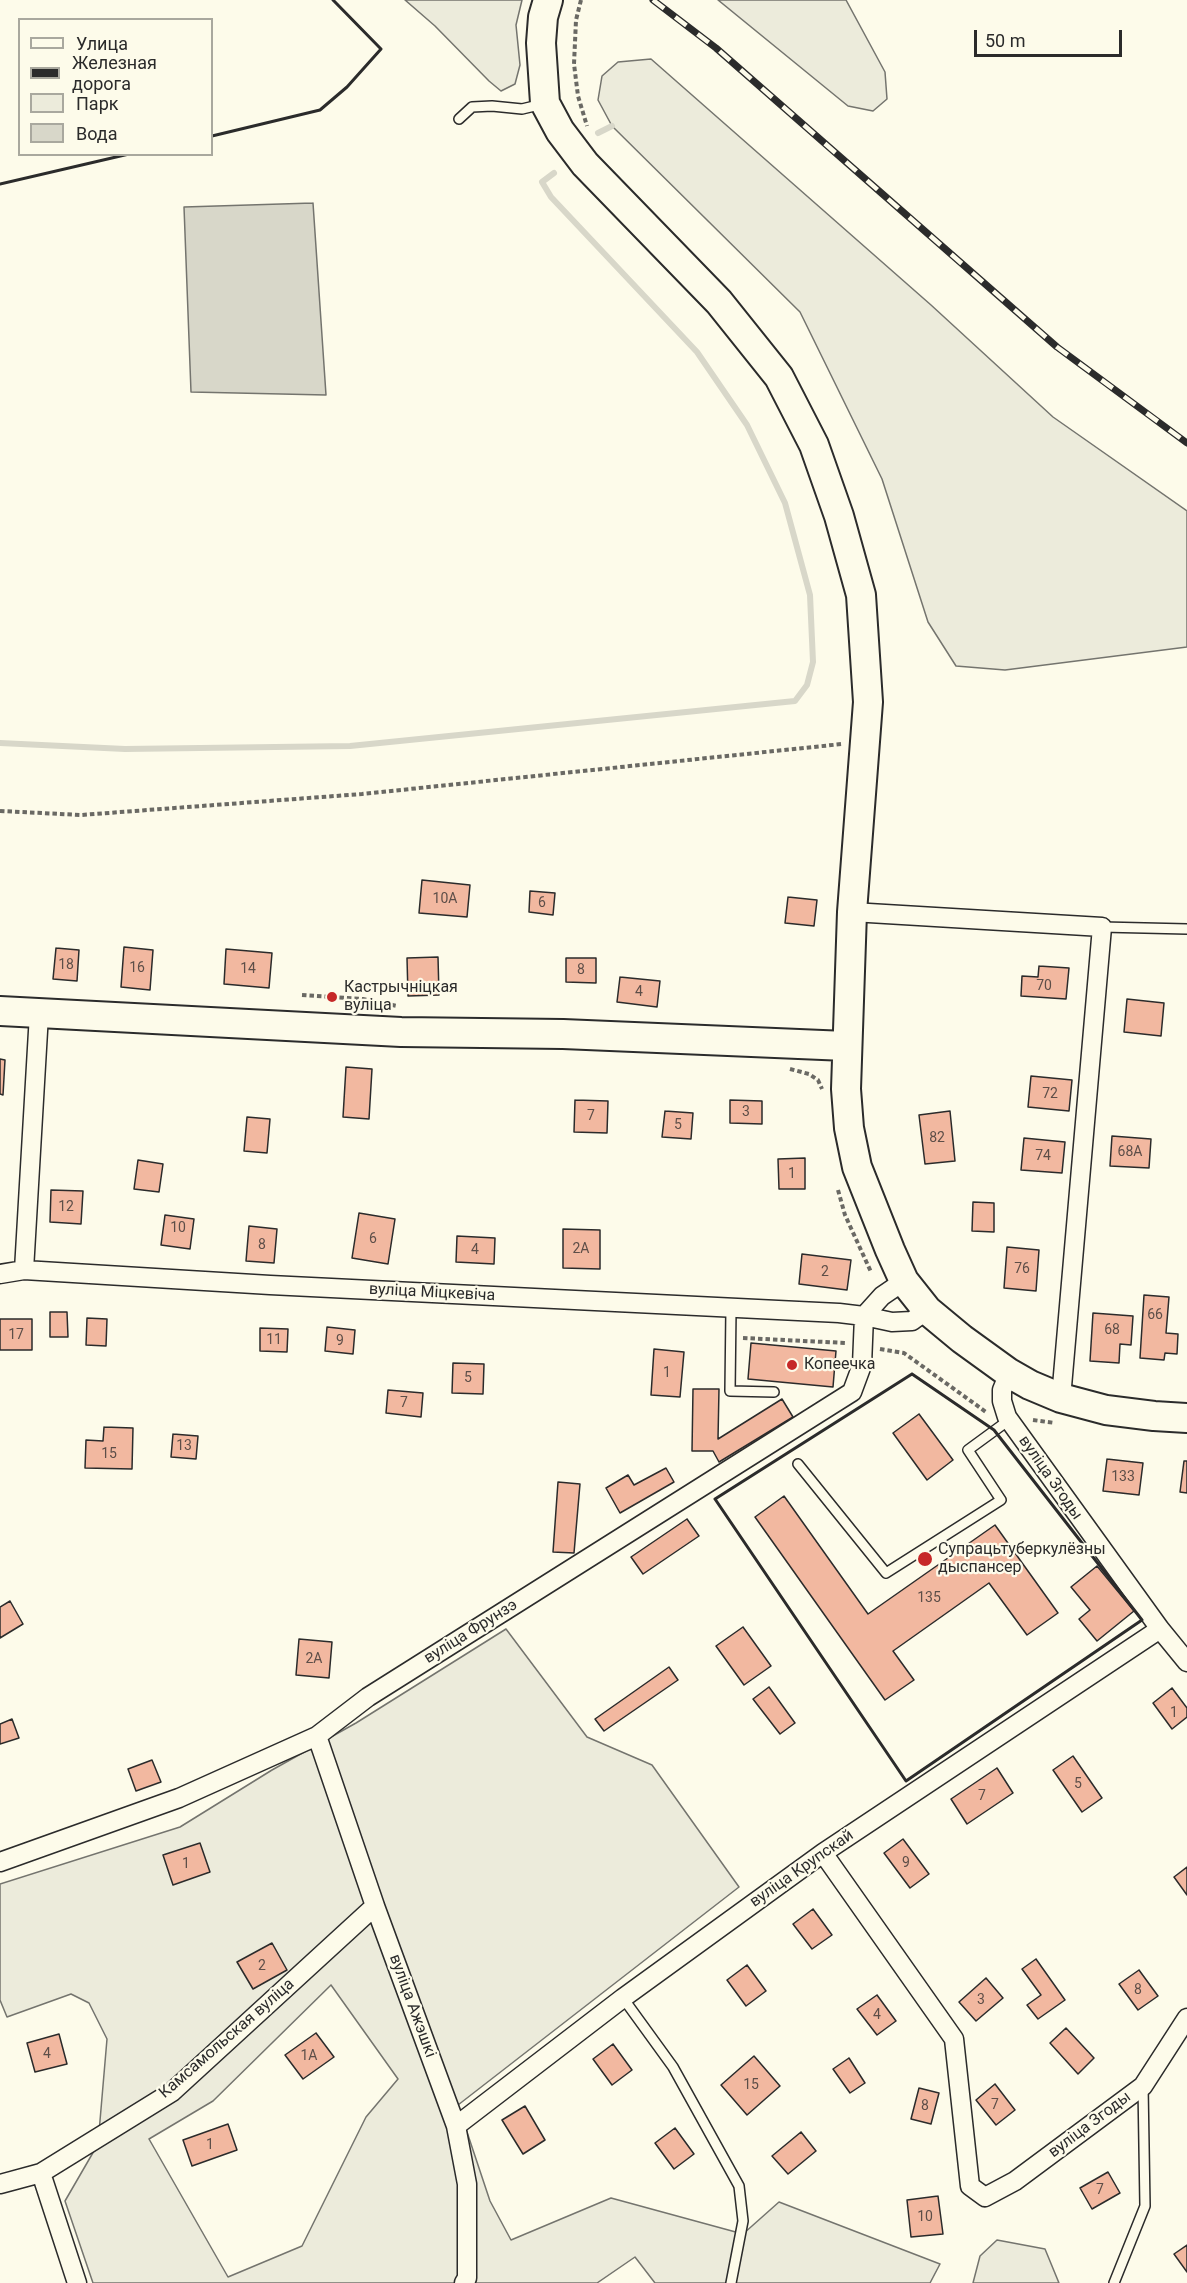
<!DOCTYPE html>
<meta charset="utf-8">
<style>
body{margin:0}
#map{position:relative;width:1187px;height:2283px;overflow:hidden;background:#fdfbea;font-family:Roboto,sans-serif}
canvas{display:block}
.legend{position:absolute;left:18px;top:18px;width:195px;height:138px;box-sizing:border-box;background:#fdfbea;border:2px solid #a9a89e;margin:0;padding:8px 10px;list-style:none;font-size:18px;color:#2b2b2b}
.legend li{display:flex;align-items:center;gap:12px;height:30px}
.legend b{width:30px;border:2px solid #a9a89e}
.scale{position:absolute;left:974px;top:30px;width:148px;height:27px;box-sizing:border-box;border:3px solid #2b2b2b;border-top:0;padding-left:8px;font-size:18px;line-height:21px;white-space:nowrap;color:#2b2b2b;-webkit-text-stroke:4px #fdfbea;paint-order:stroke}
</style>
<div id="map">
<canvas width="1187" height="2283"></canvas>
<ul class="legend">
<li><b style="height:8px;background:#fdfbea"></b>Улица</li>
<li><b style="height:8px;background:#2b2b2b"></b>Железная дорога</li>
<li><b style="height:16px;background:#ecebdb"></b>Парк</li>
<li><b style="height:16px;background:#d8d7c9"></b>Вода</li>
</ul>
<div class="scale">50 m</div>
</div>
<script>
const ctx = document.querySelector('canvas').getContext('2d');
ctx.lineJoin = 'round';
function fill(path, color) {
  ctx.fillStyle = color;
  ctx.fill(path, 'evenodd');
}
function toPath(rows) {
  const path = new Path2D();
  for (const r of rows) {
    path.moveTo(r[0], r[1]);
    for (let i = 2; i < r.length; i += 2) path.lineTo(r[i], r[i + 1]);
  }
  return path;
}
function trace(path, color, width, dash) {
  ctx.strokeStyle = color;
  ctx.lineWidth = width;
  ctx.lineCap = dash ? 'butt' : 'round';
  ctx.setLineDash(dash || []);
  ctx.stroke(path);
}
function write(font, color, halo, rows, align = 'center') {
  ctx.font = font + ' Roboto,sans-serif';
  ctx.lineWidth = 4.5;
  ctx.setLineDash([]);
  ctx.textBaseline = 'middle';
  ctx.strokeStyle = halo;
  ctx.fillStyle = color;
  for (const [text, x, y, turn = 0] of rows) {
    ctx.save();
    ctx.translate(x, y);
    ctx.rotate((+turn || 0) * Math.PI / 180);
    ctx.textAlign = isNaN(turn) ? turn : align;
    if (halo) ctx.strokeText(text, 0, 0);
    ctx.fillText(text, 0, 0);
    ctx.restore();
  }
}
const green = toPath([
 [405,0,522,0,516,25,520,65,515,84,501,91,489,81,435,26,405,0],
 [718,0,846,0,885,72,887,99,873,111,848,106,718,0],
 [651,59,931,305,1053,417,1187,511,1187,647,1005,670,956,666,928,622,882,479,800,312,612,126,598,100,602,76,618,62,651,59],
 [506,1629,587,1737,652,1765,739,1887,458,2105,490,2201,511,2240,611,2198,743,2234,779,2202,940,2264,930,2283,655,2283,635,2257,597,2283,93,2283,65,2201,98,2144,107,2039,89,2003,71,1994,7,2017,0,2000,0,1884,180,1827,272,1770,356,1723,506,1629],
 [331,1985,398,2079,366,2117,302,2246,228,2277,149,2139,213,2101,331,1985],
 [997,2240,1045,2249,1059,2283,973,2283,980,2256,997,2240]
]);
const water = toPath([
 [313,203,326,395,191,392,184,207,313,203]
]);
const stream = toPath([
 [598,133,612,126],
 [0,743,125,749,350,746,795,701,807,685,813,662,810,595,785,503,747,425,697,352,551,197,542,182,554,173]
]);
const building = toPath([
 [422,880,470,885,467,917,419,913,422,880],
 [530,891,555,893,553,915,529,912,530,891],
 [788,897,817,900,814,926,785,923,788,897],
 [124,947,153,950,150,990,121,987,124,947],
 [56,948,79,950,77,981,53,979,56,948],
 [226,949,272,953,269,988,224,984,226,949],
 [438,957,439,995,408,996,407,958,438,957],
 [566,958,596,958,596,983,566,982,566,958],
 [1039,966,1069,968,1066,999,1021,996,1022,976,1038,977,1039,966],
 [620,977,660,981,657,1007,617,1002,620,977],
 [1127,999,1164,1003,1161,1036,1124,1032,1127,999],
 [0,1059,5,1060,3,1095,0,1094,0,1059],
 [346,1067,372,1069,369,1119,343,1117,346,1067],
 [1031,1076,1072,1080,1069,1111,1028,1107,1031,1076],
 [575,1100,608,1101,607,1133,574,1132,575,1100],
 [730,1100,762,1101,762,1124,730,1123,730,1100],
 [665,1111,693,1113,691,1139,662,1137,665,1111],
 [950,1111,955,1161,925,1164,919,1115,950,1111],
 [247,1117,270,1119,267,1153,244,1151,247,1117],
 [1112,1136,1151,1139,1149,1168,1110,1166,1112,1136],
 [1024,1138,1065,1142,1062,1173,1021,1170,1024,1138],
 [805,1158,805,1189,779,1189,778,1159,805,1158],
 [138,1160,163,1164,159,1192,134,1189,138,1160],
 [51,1190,83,1191,81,1224,50,1222,51,1190],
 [973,1202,994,1203,994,1232,972,1231,973,1202],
 [359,1213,395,1219,388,1264,352,1258,359,1213],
 [165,1215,194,1219,190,1249,161,1245,165,1215],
 [249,1226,277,1229,274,1263,246,1261,249,1226],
 [563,1229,600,1230,600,1269,563,1268,563,1229],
 [457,1236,495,1238,494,1264,456,1262,457,1236],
 [1007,1247,1039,1250,1036,1291,1004,1288,1007,1247],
 [802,1254,851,1260,847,1290,799,1284,802,1254],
 [1144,1295,1169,1297,1166,1333,1178,1334,1177,1354,1165,1353,1164,1360,1140,1358,1144,1295],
 [50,1312,67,1312,68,1337,50,1337,50,1312],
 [1093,1313,1133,1316,1131,1345,1120,1344,1119,1363,1090,1361,1093,1313],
 [87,1318,107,1319,106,1346,86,1345,87,1318],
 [0,1319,32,1319,32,1350,0,1350,0,1319],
 [327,1327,355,1330,353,1354,325,1351,327,1327],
 [260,1328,288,1329,287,1352,260,1351,260,1328],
 [751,1343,836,1351,833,1387,748,1379,751,1343],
 [654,1349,684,1352,680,1397,651,1395,654,1349],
 [453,1363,484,1364,483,1394,452,1393,453,1363],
 [693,1389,719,1389,718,1439,782,1399,793,1417,719,1462,713,1451,692,1451,693,1389],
 [388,1390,423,1393,421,1417,386,1413,388,1390],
 [919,1414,953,1460,927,1480,893,1433,919,1414],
 [104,1427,133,1428,132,1469,85,1468,86,1440,103,1441,104,1427],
 [173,1434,198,1436,196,1459,171,1457,173,1434],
 [1107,1459,1143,1463,1139,1495,1103,1491,1107,1459],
 [1184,1461,1187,1461,1187,1493,1180,1492,1184,1461],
 [666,1468,674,1482,620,1513,606,1488,628,1475,634,1485,666,1468],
 [558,1482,580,1484,574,1553,553,1552,558,1482],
 [784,1496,868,1614,995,1525,1058,1613,1027,1635,989,1583,893,1651,914,1680,885,1700,755,1517,784,1496],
 [687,1519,699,1536,643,1574,631,1557,687,1519],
 [1097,1566,1134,1611,1097,1641,1079,1619,1090,1610,1071,1587,1097,1566],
 [10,1601,23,1624,0,1638,0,1607,10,1601],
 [743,1627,771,1666,744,1685,716,1646,743,1627],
 [299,1639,332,1642,329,1678,296,1675,299,1639],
 [669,1667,678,1680,604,1731,595,1719,669,1667],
 [769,1687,795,1723,780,1734,753,1699,769,1687],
 [1172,1688,1187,1708,1187,1717,1172,1729,1153,1703,1172,1688],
 [12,1719,19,1738,0,1744,0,1724,12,1719],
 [1073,1756,1102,1798,1082,1812,1053,1770,1073,1756],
 [152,1760,161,1782,136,1791,128,1769,152,1760],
 [997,1768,1013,1793,967,1824,951,1799,997,1768],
 [903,1839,929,1874,910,1888,884,1853,903,1839],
 [200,1843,210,1872,173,1885,163,1855,200,1843],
 [1187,1867,1187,1895,1174,1877,1187,1867],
 [813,1909,832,1935,812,1949,793,1924,813,1909],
 [272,1943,287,1970,253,1989,237,1962,272,1943],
 [1036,1959,1065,2000,1038,2019,1027,2005,1041,1995,1022,1969,1036,1959],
 [747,1965,766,1991,746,2006,727,1980,747,1965],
 [1139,1970,1158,1996,1138,2010,1119,1984,1139,1970],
 [986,1978,1003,1998,976,2021,959,2002,986,1978],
 [877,1995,896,2021,877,2035,857,2009,877,1995],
 [1066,2028,1094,2058,1078,2074,1050,2043,1066,2028],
 [316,2033,334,2057,303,2079,285,2055,316,2033],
 [59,2034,67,2064,35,2072,27,2043,59,2034],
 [613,2044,632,2070,612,2085,593,2059,613,2044],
 [754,2056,780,2086,747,2115,721,2085,754,2056],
 [849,2058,865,2083,850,2093,833,2069,849,2058],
 [995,2084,1015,2110,996,2125,976,2100,995,2084],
 [919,2088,939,2093,931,2124,911,2119,919,2088],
 [525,2106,545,2140,523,2154,502,2120,525,2106],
 [228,2124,237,2150,192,2166,183,2140,228,2124],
 [675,2128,694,2154,674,2169,655,2143,675,2128],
 [801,2132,816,2151,788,2174,772,2156,801,2132],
 [1108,2172,1120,2193,1092,2209,1080,2188,1108,2172],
 [938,2196,943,2234,911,2237,907,2200,938,2196],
 [1187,2245,1187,2272,1174,2254,1187,2245]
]);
const path = toPath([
 [581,0,576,20,574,64,578,96,587,126],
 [0,811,81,815,362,794,842,744],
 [302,995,363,999,397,1006],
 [790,1069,809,1074,818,1080,822,1089],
 [838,1190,845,1215,871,1272],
 [743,1338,846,1343],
 [880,1349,904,1353,986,1412],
 [1033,1420,1055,1423]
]);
const service = toPath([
 [459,119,472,107,492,106,522,109,543,104],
 [1102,927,1187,929],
 [731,1309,730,1391,774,1392],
 [798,1464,886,1573,1001,1500,968,1450,1009,1420],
 [623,1998,673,2067,739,2186,743,2221,731,2283],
 [1114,2283,1145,2206,1143,2086]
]);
const minor = toPath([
 [852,912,1102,927,1061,1398],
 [24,1270,39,1014],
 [0,1274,24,1270,270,1285,839,1313,864,1316,892,1322,912,1321,927,1310],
 [864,1316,882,1296,904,1281],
 [1009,1373,1002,1390,1002,1401,1007,1417,1160,1629,1187,1662],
 [317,1736,375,1906,456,2126,467,2184,467,2278,464,2283],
 [823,1853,954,2039,970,2186,985,2197,1015,2181,1143,2086,1187,2018],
 [0,1862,179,1798,317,1736,368,1697,852,1392,862,1365,864,1316],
 [456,2126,623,1998,823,1853,1160,1629],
 [41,2173,77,2283],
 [0,2184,41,2173,172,2092,375,1906]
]);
const primary = toPath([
 [548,0,543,17,541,43,545,103,560,131,585,164,719,302,779,377,814,445,839,516,861,595,868,702,852,912,846,1089,849,1128,857,1167,890,1250,904,1281,927,1310,962,1339,1009,1373,1030,1385,1061,1398,1106,1410,1154,1416,1187,1418],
 [0,1011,401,1032,563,1034,846,1046]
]);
const rail = toPath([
 [653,0,716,48,1057,347,1187,443]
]);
const wall = toPath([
 [212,136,320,110,347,87,381,49,333,0],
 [0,184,129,154],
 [912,1374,994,1430,1142,1620,906,1781,715,1499,912,1374]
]);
const markers = [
 [332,997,6,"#c62828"],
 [792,1365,6,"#c62828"],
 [925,1559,8,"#c62828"]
];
const numberNames = [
 ["10А",445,899],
 ["6",542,903],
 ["18",66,965],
 ["16",137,968],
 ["14",248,969],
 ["8",581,970],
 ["70",1044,986],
 ["4",639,992],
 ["72",1050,1094],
 ["3",746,1112],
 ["7",591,1116],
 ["5",678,1125],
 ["82",937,1138],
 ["68А",1130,1152],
 ["74",1043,1156],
 ["1",792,1174],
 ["12",66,1207],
 ["10",178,1228],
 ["6",373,1239],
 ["8",262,1245],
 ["2А",581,1249],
 ["4",475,1250],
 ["76",1022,1269],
 ["2",825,1272],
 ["66",1155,1315],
 ["68",1112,1330],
 ["17",16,1335],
 ["11",274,1340],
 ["9",340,1341],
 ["1",667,1373],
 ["5",468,1378],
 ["7",404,1403],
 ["13",184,1446],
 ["15",109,1454],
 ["133",1123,1477],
 ["135",929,1598],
 ["2А",314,1659],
 ["1",1174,1713],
 ["5",1078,1784],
 ["7",982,1796],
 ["9",906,1863],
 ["1",186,1864],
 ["2",262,1966],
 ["8",1138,1990],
 ["3",981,2000],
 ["4",877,2015],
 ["4",47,2054],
 ["1А",309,2056],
 ["15",751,2085],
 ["7",995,2105],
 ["8",925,2106],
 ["1",210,2145],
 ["7",1100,2190],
 ["10",925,2217]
];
const poiNames = [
 ["Кастрычніцкая",344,988],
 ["вуліца",344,1006],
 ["Копеечка",804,1365],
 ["Супрацьтуберкулёзны",938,1550],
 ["дыспансер",938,1568]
];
const streetNames = [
 ["вуліца Міцкевіча",432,1293,3],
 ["вуліца Згоды",1050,1478,55],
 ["вуліца Фрунзэ",471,1632,-32],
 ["вуліца Крупскай",802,1869,-35],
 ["вуліца Ажэшкі",412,2006,70],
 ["Камсамольская вуліца",227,2039,-41],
 ["вуліца Згоды",1090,2125,-37]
];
fill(green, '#ecebdb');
trace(green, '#74746e', 1.5);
fill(water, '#d8d7c9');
trace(water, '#74746e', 1.5);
trace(stream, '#d8d7c9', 6);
fill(building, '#f2b8a0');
trace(building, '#2b2b2b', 1.5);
trace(service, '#2b2b2b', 12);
trace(minor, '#2b2b2b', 21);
trace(primary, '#2b2b2b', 32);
trace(path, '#6a6964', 4, [4.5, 3]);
trace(service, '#fdfbea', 9);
trace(minor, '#fdfbea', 18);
trace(primary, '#fdfbea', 28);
trace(rail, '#2b2b2b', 7);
trace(rail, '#fdfbea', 4.5, [14]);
trace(wall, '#2b2b2b', 3);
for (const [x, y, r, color] of markers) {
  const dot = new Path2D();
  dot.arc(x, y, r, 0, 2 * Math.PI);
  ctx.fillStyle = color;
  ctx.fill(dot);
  trace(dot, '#fdfbea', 2);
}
write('14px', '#5d4e48', null, numberNames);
write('16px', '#2b2b2b', '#fdfbea', poiNames, 'left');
write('16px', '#2b2b2b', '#fdfbea', streetNames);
</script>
